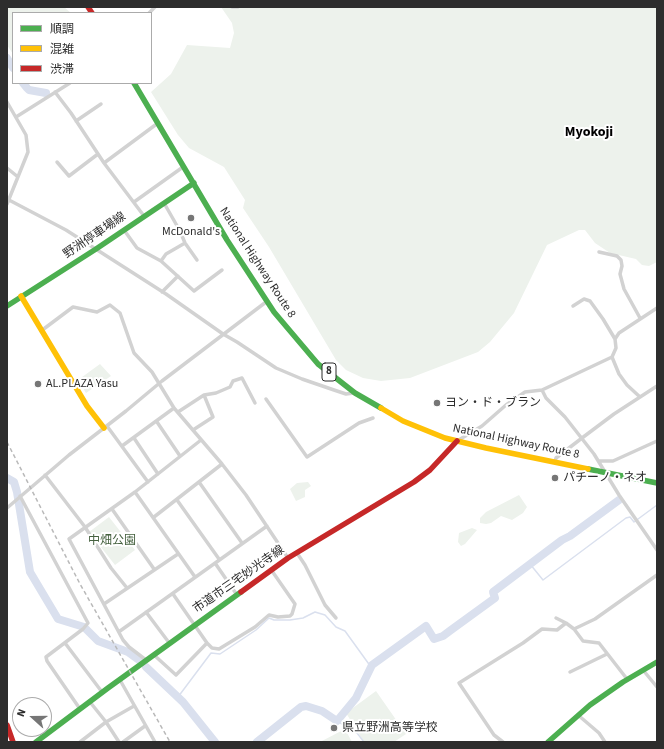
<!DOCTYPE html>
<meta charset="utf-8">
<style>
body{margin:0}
#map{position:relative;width:664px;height:749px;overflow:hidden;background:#fff;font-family:"Source Sans 3","Noto Sans JP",sans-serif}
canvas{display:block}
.frame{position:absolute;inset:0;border:8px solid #2d2d2d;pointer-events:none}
.legend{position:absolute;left:12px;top:12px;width:140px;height:72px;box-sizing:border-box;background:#fff;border:1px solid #ababab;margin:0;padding:5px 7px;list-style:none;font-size:12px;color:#2d2d2d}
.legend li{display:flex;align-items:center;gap:8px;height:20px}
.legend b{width:20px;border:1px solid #ababab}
.north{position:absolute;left:12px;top:697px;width:40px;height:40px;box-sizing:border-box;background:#fff;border:1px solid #ababab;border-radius:50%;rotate:291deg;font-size:11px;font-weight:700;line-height:16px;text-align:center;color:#2d2d2d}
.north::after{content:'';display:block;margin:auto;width:14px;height:18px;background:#767676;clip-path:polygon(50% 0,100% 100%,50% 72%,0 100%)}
</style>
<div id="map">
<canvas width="664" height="749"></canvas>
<div class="frame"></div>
<ul class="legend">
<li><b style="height:5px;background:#4caf50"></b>順調</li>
<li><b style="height:5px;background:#ffc107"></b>混雑</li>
<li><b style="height:5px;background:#c62828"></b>渋滞</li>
</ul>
<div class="north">N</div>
</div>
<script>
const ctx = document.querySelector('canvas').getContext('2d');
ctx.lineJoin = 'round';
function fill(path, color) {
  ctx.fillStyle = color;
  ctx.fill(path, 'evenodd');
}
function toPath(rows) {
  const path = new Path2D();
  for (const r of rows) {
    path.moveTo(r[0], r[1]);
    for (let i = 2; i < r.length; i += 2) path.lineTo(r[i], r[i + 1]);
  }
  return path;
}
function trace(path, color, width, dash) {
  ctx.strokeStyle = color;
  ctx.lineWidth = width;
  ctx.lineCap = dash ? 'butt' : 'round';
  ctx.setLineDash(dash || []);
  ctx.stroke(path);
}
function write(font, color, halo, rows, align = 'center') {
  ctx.font = font + ' "Source Sans 3","Noto Sans JP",sans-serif';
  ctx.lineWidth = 4;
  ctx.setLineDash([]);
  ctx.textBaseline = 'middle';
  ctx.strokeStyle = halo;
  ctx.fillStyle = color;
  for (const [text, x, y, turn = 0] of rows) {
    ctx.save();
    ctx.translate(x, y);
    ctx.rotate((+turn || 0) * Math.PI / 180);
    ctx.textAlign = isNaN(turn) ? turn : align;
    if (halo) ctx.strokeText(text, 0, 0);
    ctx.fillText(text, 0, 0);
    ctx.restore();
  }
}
const green = toPath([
 [7,7,64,7,71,13,13,13,13,54,7,45],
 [221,7,657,7,657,262,649,266,642,265,636,259,610,253,595,243,585,230,579,230,547,245,514,313,490,342,478,352,410,378,381,381,363,378,346,370,336,360,269,247,243,208,245,200,224,167,189,148,178,135,151,92,171,74,187,45,230,48,234,33,232,23],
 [100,364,111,376,86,393,78,380],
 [308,482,311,486,305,490,305,497,296,501,290,489,297,483],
 [519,495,527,507,523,513,512,520,501,516,491,523,486,524,480,523,480,518,486,512],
 [109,517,135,550,115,565,89,532],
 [472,528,477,530,465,544,461,546,458,542,459,533],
 [376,691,406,734,394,742,364,742,346,713],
 [345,729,352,742,320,742]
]);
const stream = toPath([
 [530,564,543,580,626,518,630,517,634,522,657,505],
 [178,697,211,653,220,654,256,630,269,618,274,620,290,620,303,618,315,612,325,615,336,627,345,631,371,667],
 [337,721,357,733,364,742]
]);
const river = toPath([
 [7,58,13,68],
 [23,83,27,88,29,90,46,93],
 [7,478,14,482,17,492,30,572,58,619,84,627,98,641,128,652,139,660],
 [146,667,183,702,215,742],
 [257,742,301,707,306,706,322,711,337,721,356,698,372,665,426,626,434,639,443,636,451,630,495,598,493,592,562,540,570,536,619,500]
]);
const street = toPath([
 [232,7,238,7],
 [149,13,155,7],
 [55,92,71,113,104,163,144,216],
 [7,102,26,135,28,152,7,204],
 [16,117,70,83],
 [76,121,101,104],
 [57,162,69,176,98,154],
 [104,163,158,123],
 [7,168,18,177],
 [9,200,66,230,166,294,223,334,237,342,276,368,302,379,334,390,346,394,354,393],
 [134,202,183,167],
 [164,203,180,231,185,243,197,260],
 [124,230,137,248,161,261,194,291,222,270],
 [599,252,617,256,621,260,622,266,620,274,624,289,640,318],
 [161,261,166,254,185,243],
 [162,292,178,276],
 [573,306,584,299,590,301,603,319,615,339],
 [41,331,73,307,97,312,110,305,120,313,134,353,152,372,174,408,222,464,246,495,288,558],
 [542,390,546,398,565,417,594,454,619,495,657,550],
 [640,397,627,385,619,374,612,357,616,348,615,339,619,333,657,308],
 [266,399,307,457,359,423,373,418],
 [178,412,204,395,216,393,230,387,233,381,242,378,255,403],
 [157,422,180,456],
 [107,426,148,482],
 [193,430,213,417,204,395],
 [134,438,158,474],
 [457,441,482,426,506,405,525,392,542,390,612,357],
 [122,446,174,408],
 [555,461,556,458,582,438,614,414,657,386],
 [599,461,613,461,657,441],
 [45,475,85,527,111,568,127,588],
 [199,482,242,543],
 [135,492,195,577],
 [20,496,88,623,83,629,46,657,47,661,80,709],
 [177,500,219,559],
 [7,508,69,455,126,411,162,381,266,302],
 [112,509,154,569],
 [154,517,222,464],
 [297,553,305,565,325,605,336,618],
 [215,563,237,595],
 [173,594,207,643,212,648,219,649,255,627,269,615,278,617,290,616,292,614,295,604,272,571],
 [104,604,178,554],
 [146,612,170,644],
 [556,618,566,623],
 [574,629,583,641,599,643,627,679],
 [120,631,267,526],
 [65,643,102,692],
 [154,655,176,675,207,643],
 [146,660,129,647,123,640,69,539,135,492,201,440],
 [643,670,657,687],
 [570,672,607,654],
 [120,680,155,742],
 [90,702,106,722,119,742],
 [578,715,599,733,605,742],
 [80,742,106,722,134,706],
 [123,742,145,726],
 [503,742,494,735,459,683,523,643,542,629,557,630,566,623,574,629,595,619,657,575]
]);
const fast = toPath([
 [134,83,227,240,274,312,318,364,355,393,381,408],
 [7,306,96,249,194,183],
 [588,469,657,483],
 [36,742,108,688,241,592],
 [548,742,590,705,623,682,657,662]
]);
const slow = toPath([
 [21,296,87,406,104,428],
 [381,408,403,421,445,438,486,448,588,469]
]);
const jam = toPath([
 [88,7,92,13],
 [241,592,288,558,414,482,430,470,457,441],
 [7,725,13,742]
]);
const rail = toPath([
 [7,442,80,584,170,742]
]);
const markers = [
 [191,218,4,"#767676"],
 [38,384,4,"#767676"],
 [437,403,4,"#767676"],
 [555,478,4,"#767676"],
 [334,728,4,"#767676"]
];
const shields = [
 [329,372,14]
];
const shieldNames = [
 ["8",329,372]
];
const poiNames = [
 ["McDonald's",191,232,"center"],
 ["AL.PLAZA Yasu",46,384],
 ["ヨン・ド・ブラン",445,403],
 ["パチーノ・ネオ",563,478],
 ["県立野洲高等学校",342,728]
];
const streetNames = [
 ["野洲停車場線",95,236,-34],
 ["National Highway Route 8",257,263,57],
 ["National Highway Route 8",516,442,12],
 ["市道市三宅妙光寺線",239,580,-35]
];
const parkNames = [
 ["中畑公園",112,541]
];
const quarterNames = [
 ["Myokoji",589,133]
];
fill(green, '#edf2ec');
trace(stream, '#dae0ee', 1.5);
trace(river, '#dae0ee', 8);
trace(street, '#d2d2d2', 3.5);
trace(fast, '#4caf50', 5.5);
trace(slow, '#ffc107', 5.5);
trace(jam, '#c62828', 5.5);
trace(rail, '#b9b9b9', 1.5, [4, 3]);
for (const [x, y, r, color] of markers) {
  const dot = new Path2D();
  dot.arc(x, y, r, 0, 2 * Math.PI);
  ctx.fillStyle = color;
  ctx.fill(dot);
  trace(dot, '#fff', 1.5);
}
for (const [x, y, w] of shields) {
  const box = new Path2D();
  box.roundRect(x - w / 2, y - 9, w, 18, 3);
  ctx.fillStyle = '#fff';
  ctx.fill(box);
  trace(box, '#2d2d2d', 1);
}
write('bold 11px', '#2d2d2d', null, shieldNames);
write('12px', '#2d2d2d', '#fff', poiNames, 'left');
write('12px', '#2d2d2d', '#fff', streetNames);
write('12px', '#466240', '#fff', parkNames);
write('bold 14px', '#000', '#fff', quarterNames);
</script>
